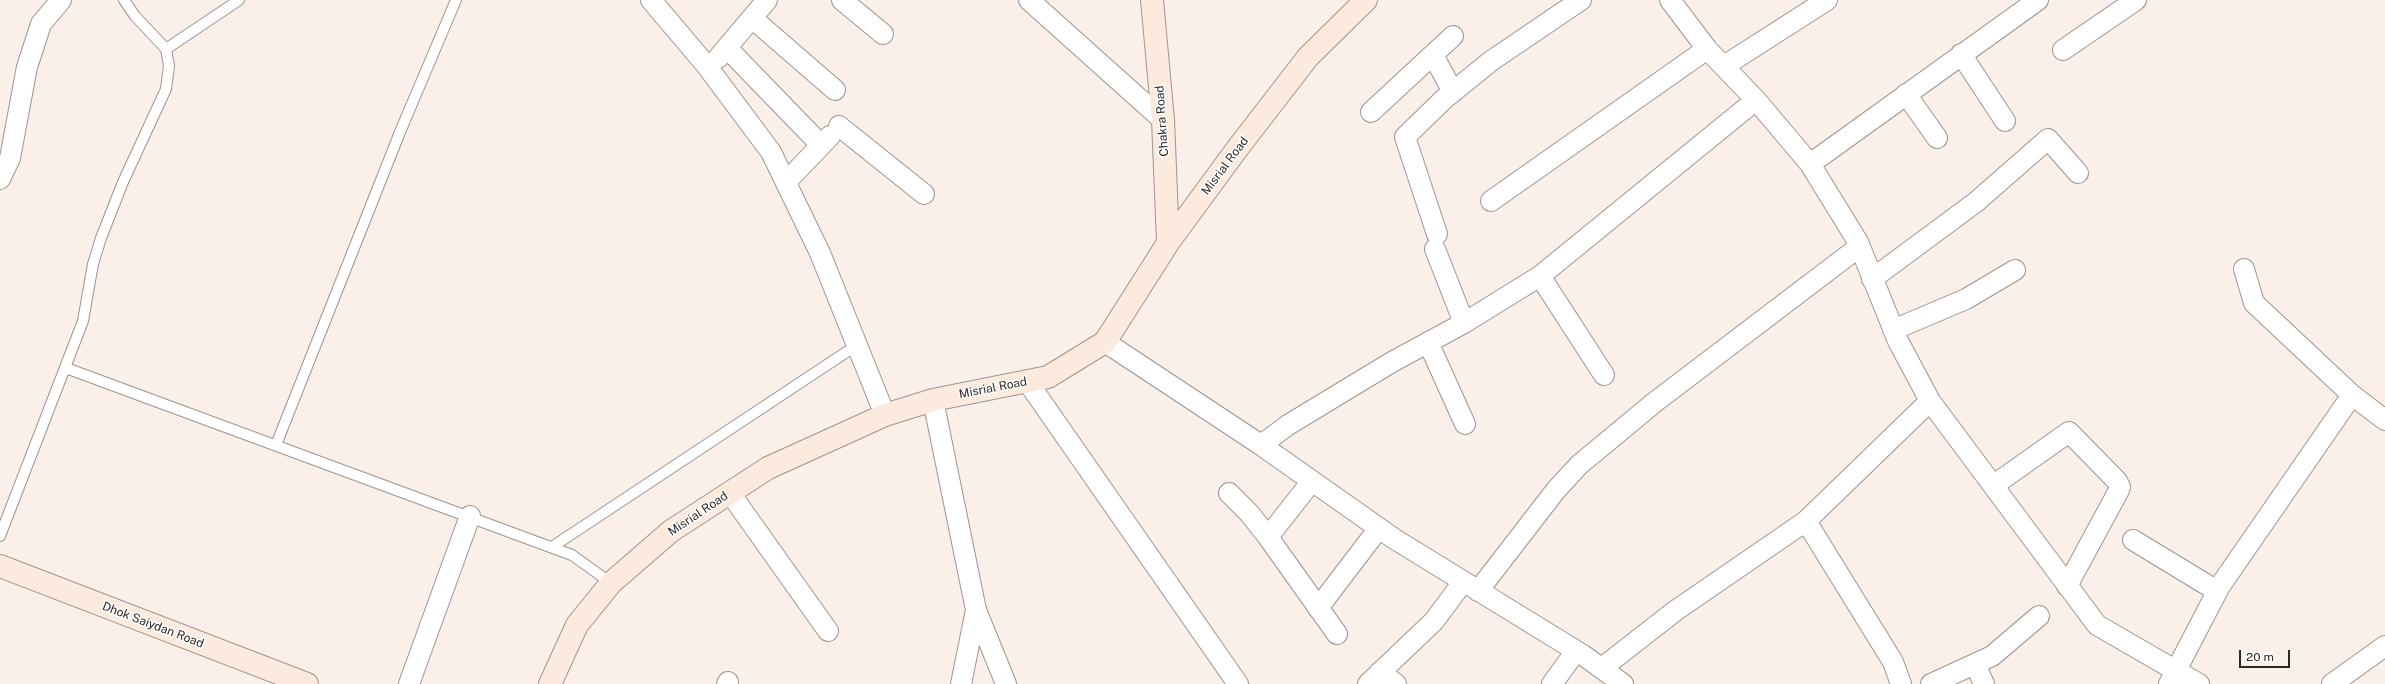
<!DOCTYPE html>
<style>
body{margin:0}
#map{position:relative;width:2385px;height:684px;overflow:hidden;background:#faefe9;font-family:"Public Sans",sans-serif}
canvas{display:block}
.scale{position:absolute;left:2239px;top:650px;width:51px;height:18px;box-sizing:border-box;border:2px solid #2b2825;border-top:0;padding-left:5px;font-size:12px;line-height:14px;white-space:nowrap;color:#2b2825;-webkit-text-stroke:3px #fff;paint-order:stroke}
</style>
<div id="map">
<canvas width="2385" height="684"></canvas>
<div class="scale">20 m</div>
</div>
<script>
const ctx = document.querySelector('canvas').getContext('2d');
ctx.lineJoin = 'round';
function toPath(rows) {
  const path = new Path2D();
  for (const r of rows) {
    path.moveTo(r[0], r[1]);
    for (let i = 2; i < r.length; i += 2) path.lineTo(r[i], r[i + 1]);
  }
  return path;
}
function trace(path, color, width, dash) {
  ctx.strokeStyle = color;
  ctx.lineWidth = width;
  ctx.lineCap = dash ? 'butt' : 'round';
  ctx.setLineDash(dash || []);
  ctx.stroke(path);
}
function write(font, color, halo, rows, align = 'center') {
  ctx.font = font + ' "Public Sans",sans-serif';
  ctx.lineWidth = 3;
  ctx.setLineDash([]);
  ctx.textBaseline = 'middle';
  ctx.strokeStyle = halo;
  ctx.fillStyle = color;
  for (const [text, x, y, turn = 0] of rows) {
    ctx.save();
    ctx.translate(x, y);
    ctx.rotate((+turn || 0) * Math.PI / 180);
    ctx.textAlign = isNaN(turn) ? turn : align;
    if (halo) ctx.strokeText(text, 0, 0);
    ctx.fillText(text, 0, 0);
    ctx.restore();
  }
}
const service = toPath([
 [166,49,239,0],
 [66,368,572,555,611,583],
 [276,445,400,132,456,0],
 [0,536,83,321,93,264,101,238,123,182,166,89,169,66,166,49,135,16,124,0],
 [552,547,857,345]
]);
const minor = toPath([
 [651,0,706,65,771,152,820,253,885,415],
 [842,0,883,34],
 [1029,0,1163,120],
 [1670,0,1707,49,1756,100,1810,164,1858,242,1898,341,1930,401,2097,625,2199,684],
 [752,18,835,90],
 [727,48,821,145],
 [2063,50,2136,0],
 [1961,54,2005,121],
 [1433,55,1453,92],
 [718,58,767,0],
 [1724,66,1827,0],
 [1906,94,1937,138],
 [1371,112,1453,36],
 [839,126,924,194],
 [1810,164,2038,0],
 [0,179,10,158,27,67,41,24,61,0],
 [786,182,830,136],
 [1491,201,1707,49],
 [1437,234,1405,137,1443,100,1491,61,1581,0],
 [1435,249,1464,323],
 [2244,269,2254,303,2352,395,2385,420],
 [1540,276,1604,375],
 [1872,279,1976,202,2048,139,2078,173],
 [1893,330,1966,299,2015,270],
 [1105,342,1261,445,1393,538,1583,655,1623,684],
 [1428,342,1465,424],
 [1027,381,1238,684],
 [933,400,976,610,1006,684],
 [1261,445,1288,425,1392,362,1464,323,1540,276,1756,100],
 [1994,485,2069,432,2117,481,2120,487,2118,492,2067,586],
 [730,493,828,631],
 [1229,493,1249,513,1268,537,1337,634],
 [1806,521,1893,662,1901,684],
 [1268,537,1312,481],
 [2133,540,2217,591],
 [1478,591,1556,490,1579,465,1655,402,1859,247],
 [1318,608,1379,528],
 [1975,664,1984,684],
 [1602,668,1675,611,1806,521,1930,401],
 [1380,672,1396,684],
 [409,684,470,516],
 [727,684,728,682],
 [961,684,976,610],
 [1368,684,1434,621,1463,582],
 [1552,684,1576,651],
 [1931,684,1992,656,2039,616],
 [2169,684,2220,586,2352,395],
 [2332,684,2385,646]
]);
const secondary = toPath([
 [1152,0,1163,120,1168,243],
 [0,566,307,684],
 [550,684,577,625,611,583,671,531,768,468,885,415,933,400,1048,377,1105,342,1168,243,1237,149,1308,57,1366,0]
]);
const streetNames = [
 ["Chakra Road",1162,121,-94],
 ["Misrial Road",1225,166,-53],
 ["Misrial Road",993,388,-11],
 ["Misrial Road",698,514,-34],
 ["Dhok Saiydan Road",153,625,21]
];
trace(service, '#9e958f', 12);
trace(minor, '#9e958f', 22);
trace(secondary, '#9e958f', 24);
trace(service, '#fff', 10);
trace(minor, '#fff', 20);
trace(secondary, '#fdeade', 22);
write('12px', '#2b2825', '#fff', streetNames);
</script>
